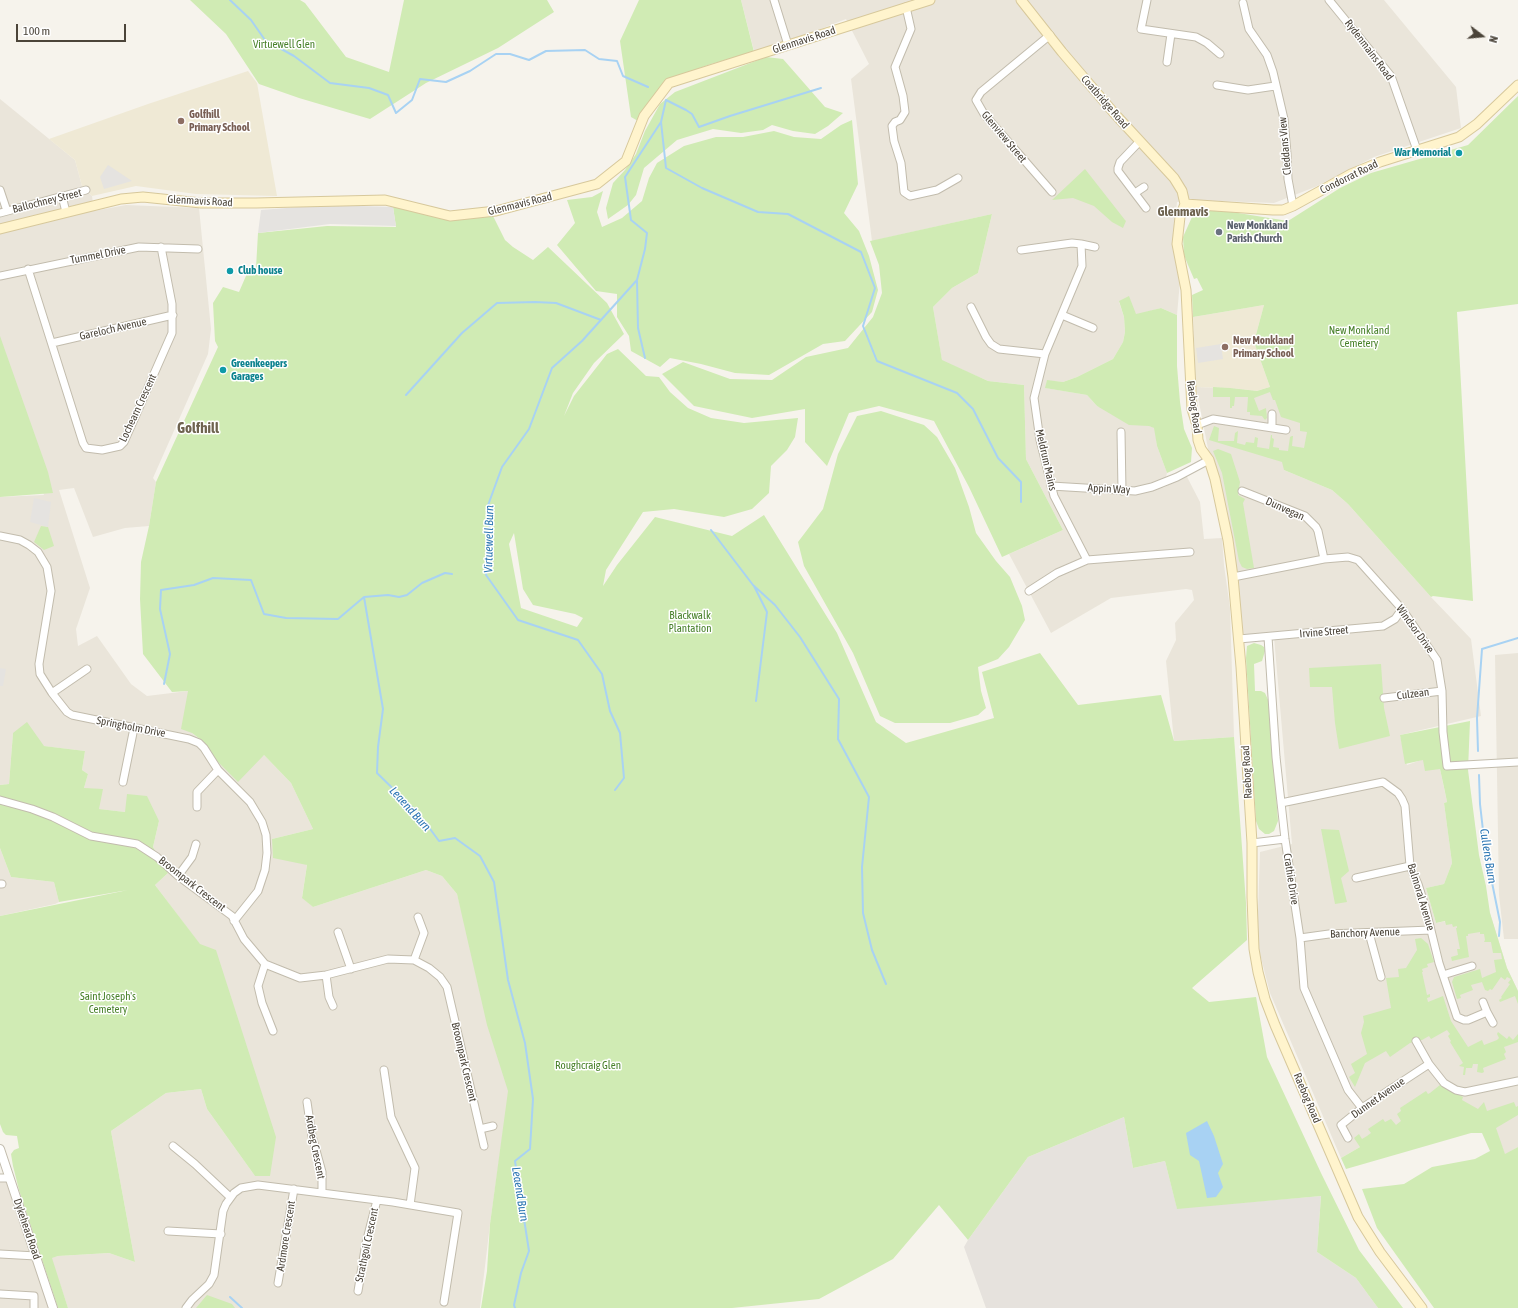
<!DOCTYPE html>
<style>
body{margin:0}
#map{position:relative;width:1518px;height:1308px;overflow:hidden;background:#f6f3ec;font-family:"Asap Condensed",sans-serif}
canvas{display:block}
.north{position:absolute;left:1462px;top:16px;width:40px;height:40px;-webkit-text-stroke:3px #fff;paint-order:stroke;rotate:106deg;font-size:11px;font-weight:700;line-height:16px;text-align:center;color:#4b4439}
.north::after{content:'';display:block;margin:auto;width:14px;height:18px;background:#4b4439;clip-path:polygon(50% 0,100% 100%,50% 72%,0 100%)}
.scale{position:absolute;left:16px;top:24px;width:110px;height:18px;box-sizing:border-box;border:2px solid #4b4439;border-top:0;padding-left:5px;font-size:12px;line-height:14px;white-space:nowrap;color:#4b4439;-webkit-text-stroke:3px #fff;paint-order:stroke}
</style>
<div id="map">
<canvas width="1518" height="1308"></canvas>
<div class="north">N</div>
<div class="scale">100 m</div>
</div>
<script>
const ctx = document.querySelector('canvas').getContext('2d');
ctx.lineJoin = 'round';
function fill(path, color) {
  ctx.fillStyle = color;
  ctx.fill(path, 'evenodd');
}
function toPath(rows) {
  const path = new Path2D();
  for (const r of rows) {
    path.moveTo(r[0], r[1]);
    for (let i = 2; i < r.length; i += 2) path.lineTo(r[i], r[i + 1]);
  }
  return path;
}
function trace(path, color, width, dash) {
  ctx.strokeStyle = color;
  ctx.lineWidth = width;
  ctx.lineCap = dash ? 'butt' : 'round';
  ctx.setLineDash(dash || []);
  ctx.stroke(path);
}
function write(font, color, halo, rows, align = 'center') {
  ctx.font = font + ' "Asap Condensed",sans-serif';
  ctx.lineWidth = 3;
  ctx.setLineDash([]);
  ctx.textBaseline = 'middle';
  ctx.strokeStyle = halo;
  ctx.fillStyle = color;
  for (const [text, x, y, turn = 0] of rows) {
    ctx.save();
    ctx.translate(x, y);
    ctx.rotate((+turn || 0) * Math.PI / 180);
    ctx.textAlign = isNaN(turn) ? turn : align;
    if (halo) ctx.strokeText(text, 0, 0);
    ctx.fillText(text, 0, 0);
    ctx.restore();
  }
}
const residential = toPath([
 [741,0,1384,0,1456,87,1461,128,1374,157,1315,187,1274,203,1192,200,1177,202,1174,232,1180,281,1177,315,1161,308,1136,315,1119,302,1124,317,1125,332,1123,342,1113,359,1077,377,1063,382,1047,381,1046,388,1087,395,1097,406,1155,428,1157,446,1167,473,1163,488,1186,475,1200,502,1204,539,1222,538,1224,565,1230,608,1234,737,1174,741,1166,661,1176,640,1175,623,1194,600,1192,590,1186,589,1111,598,1051,633,1009,554,1063,530,1026,459,1024,385,988,381,942,361,933,307,952,288,978,273,992,214,872,241,851,79,869,64,846,19,755,55],
 [0,99,75,160,82,186,92,196,94,211,126,205,199,208,211,329,208,354,153,478,156,482,149,526,125,528,93,537,74,488,59,490,90,588,76,629,78,646,97,636,131,684,147,696,188,691,192,733,204,742,217,761,264,755,291,783,313,829,272,839,307,865,302,897,313,907,426,870,442,876,457,894,509,1091,490,1224,480,1308,68,1308,51,1258,58,1256,109,1253,135,1262,111,1131,166,1093,201,1089,207,1109,255,1176,200,945,155,885,168,873,153,847,159,821,125,812,98,809,84,788,88,774,82,770,85,751,43,746,13,733,9,784,0,785,0,497,44,495,0,346],
 [1196,387,1230,388,1257,391,1270,387,1313,426,1302,463,1284,470,1332,490,1348,504,1431,597,1471,639,1481,716,1400,735,1407,765,1424,759,1440,769,1447,802,1444,803,1452,863,1444,884,1426,888,1436,923,1490,913,1507,968,1518,991,1518,1147,1505,1155,1495,1128,1365,1144,1341,1158,1270,993,1257,942,1260,852,1292,844,1274,637,1239,639,1233,577],
 [1518,653,1518,939,1504,939,1499,895,1495,655],
 [0,848,11,877,54,882,59,902,55,904,0,916],
 [0,1174,7,1174,53,1308,0,1308]
]);
const industrial = toPath([
 [1124,1117,1133,1168,1165,1161,1177,1208,1321,1196,1317,1252,1356,1278,1378,1308,986,1308,964,1247,968,1240,1028,1157]
]);
const education = toPath([
 [248,71,257,83,277,196,196,194,136,186,92,196,82,186,75,160,49,139,148,104],
 [1264,305,1254,342,1270,387,1257,391,1230,388,1196,387,1193,317]
]);
const green = toPath([
 [190,0,300,0,305,3,346,57,389,72,404,0,547,0,554,12,498,48,426,83,370,119,299,98,259,84,226,34],
 [639,0,741,0,754,52,711,64,672,78,638,121,631,117,620,41],
 [766,57,783,59,825,107,843,113,828,126,815,134,793,131,772,125,763,130,741,133,713,129,677,140,644,168,636,195,628,205,608,219,606,208,613,183,625,170,636,154,645,131,660,104,675,92],
 [1518,96,1518,304,1457,312,1473,601,1433,596,1431,597,1348,504,1332,490,1284,470,1282,462,1209,440,1214,426,1219,428,1218,441,1234,441,1235,433,1238,431,1237,443,1245,445,1246,442,1254,443,1255,437,1258,438,1257,447,1269,449,1271,435,1272,435,1272,438,1274,439,1273,447,1279,448,1279,450,1288,451,1290,437,1292,436,1293,436,1292,446,1304,448,1307,432,1300,431,1300,423,1281,417,1275,400,1273,400,1270,392,1254,398,1259,411,1266,408,1267,418,1265,420,1262,416,1250,415,1250,412,1247,412,1248,397,1235,397,1234,406,1232,406,1232,408,1230,408,1230,397,1213,397,1213,387,1230,388,1257,391,1270,387,1254,342,1264,305,1193,317,1192,295,1203,290,1197,278,1194,279,1188,265,1184,255,1183,237,1192,217,1198,211,1207,208,1288,221,1340,188,1371,173,1468,145],
 [852,120,858,184,844,213,859,231,869,256,878,290,872,312,845,341,823,344,769,375,735,373,701,364,670,358,660,367,631,351,629,336,617,317,617,294,596,291,557,245,575,223,567,200,592,197,603,191,597,212,602,227,622,218,642,201,649,178,657,163,684,146,716,137,743,137,774,131,794,137,821,139,841,125],
 [1085,169,1125,220,1126,221,1123,228,1112,222,1094,206,1073,198,1052,200],
 [398,206,450,219,493,216,505,240,513,247,533,260,548,247,607,303,624,334,594,363,573,393,564,416,574,396,607,354,618,349,646,376,659,377,670,392,688,408,711,418,744,423,798,418,795,437,787,450,771,466,769,493,752,509,724,517,674,509,643,512,606,570,603,586,617,565,655,517,732,536,764,515,837,633,876,722,906,743,994,718,982,672,1040,653,1078,705,1161,695,1174,741,1234,737,1246,903,1247,940,1192,988,1209,1002,1256,997,1267,1057,1321,1173,1359,1250,1403,1308,1378,1308,1356,1278,1317,1252,1321,1196,1177,1209,1165,1161,1133,1168,1124,1117,1028,1157,968,1240,939,1205,893,1259,819,1299,732,1308,481,1308,487,1271,490,1224,508,1091,487,1025,457,894,442,876,426,870,313,907,302,898,307,865,273,858,272,839,313,829,291,783,264,755,238,782,217,761,204,742,192,733,181,729,188,691,172,692,143,654,140,599,141,562,149,526,156,482,218,347,215,341,213,303,223,287,239,292,249,269,256,268,258,233,327,226,396,227,393,207],
 [514,533,523,589,533,605,575,614,583,618,577,627,521,608,509,544],
 [992,214,978,273,952,288,933,307,942,360,988,381,1024,385,1026,459,1063,530,1002,557,969,487,934,421,879,406,849,413,827,466,805,442,805,409,752,418,694,406,662,374,683,362,730,379,772,380,806,357,848,348,873,317,882,293,879,265,870,241],
 [1129,296,1136,314,1161,308,1177,315,1177,366,1180,402,1184,429,1192,448,1191,462,1167,473,1157,446,1154,428,1149,426,1129,425,1097,406,1087,395,1045,388,1047,380,1063,382,1077,377,1113,359,1123,342,1125,332,1124,317,1119,301],
 [0,336,48,472,53,493,0,497],
 [881,411,924,425,937,437,955,468,969,507,976,533,996,561,1010,577,1022,606,1025,620,1009,647,998,659,978,667,981,691,986,708,978,715,950,723,895,723,880,716,853,653,804,566,798,542,823,509,838,454,857,416],
 [1218,449,1231,454,1240,482,1238,495,1245,499,1243,503,1254,568,1247,569,1242,567,1239,561,1222,473,1213,451],
 [41,526,48,527,54,546,44,550,34,542],
 [1254,643,1261,645,1264,647,1265,651,1262,661,1254,664,1255,691,1261,691,1265,693,1269,702,1270,710,1278,821,1274,831,1269,834,1265,834,1259,829,1256,821,1246,658,1247,646],
 [1381,664,1384,708,1390,736,1339,749,1335,723,1332,687,1310,687,1309,668],
 [1470,721,1468,770,1479,855,1486,886,1490,913,1507,968,1518,991,1518,1004,1515,996,1500,1002,1499,1000,1502,998,1501,997,1510,984,1508,983,1511,979,1507,977,1505,980,1501,977,1492,990,1490,989,1488,991,1485,990,1482,982,1471,985,1473,990,1460,995,1461,998,1457,999,1452,982,1454,977,1480,969,1482,978,1496,972,1494,960,1502,959,1501,953,1493,953,1491,942,1484,942,1485,940,1484,934,1480,934,1480,932,1468,934,1468,936,1466,936,1469,957,1452,961,1451,957,1458,955,1457,949,1460,949,1456,928,1457,928,1457,926,1453,927,1452,924,1446,925,1445,921,1436,923,1426,888,1444,884,1452,863,1444,803,1447,802,1445,792,1440,769,1425,771,1423,760,1405,764,1400,735],
 [27,722,44,746,85,751,82,770,88,774,84,788,103,789,99,809,125,812,127,794,147,796,159,821,153,847,168,873,155,885,200,944,216,950,276,1137,270,1176,255,1176,207,1109,201,1089,166,1093,111,1131,135,1262,109,1253,58,1256,52,1258,68,1308,58,1308,19,1190,13,1166,11,1154,14,1150,19,1148,17,1136,6,1135,3,1132,0,1124,0,916,128,890,59,902,54,882,11,877,0,848,0,785,9,784,13,733],
 [1321,829,1339,830,1349,871,1341,878,1347,902,1335,904],
 [1421,938,1428,944,1434,962,1427,964,1428,967,1422,969,1423,972,1422,972,1427,995,1430,994,1430,997,1427,998,1428,1002,1443,996,1451,1021,1468,1047,1482,1040,1484,1045,1497,1040,1499,1038,1497,1034,1498,1032,1507,1039,1509,1036,1513,1040,1518,1034,1518,1042,1504,1047,1506,1052,1504,1054,1506,1059,1483,1068,1484,1072,1482,1073,1477,1072,1478,1064,1473,1064,1472,1068,1466,1068,1465,1075,1463,1075,1464,1067,1459,1066,1463,1063,1450,1042,1451,1041,1448,1036,1450,1034,1447,1030,1431,1039,1429,1036,1422,1040,1410,1043,1390,1057,1386,1051,1365,1063,1355,1087,1349,1077,1355,1073,1351,1064,1367,1054,1361,1033,1364,1022,1363,1016,1391,1008,1386,978,1399,977,1398,969,1406,968,1417,950,1415,939],
 [1440,1085,1463,1097,1462,1100,1478,1109,1484,1102,1487,1111,1514,1102,1516,1107,1518,1106,1518,1115,1496,1128,1505,1154,1518,1147,1518,1308,1434,1308,1377,1228,1362,1189,1404,1184,1432,1167,1475,1159,1490,1151,1482,1133,1471,1133,1346,1169,1341,1158,1360,1147,1354,1138,1359,1134,1362,1139,1367,1136,1371,1133,1368,1129,1383,1119,1385,1122,1391,1119,1396,1125,1401,1121,1397,1114,1401,1111,1400,1108,1426,1091,1428,1094,1430,1093],
 [207,1295,232,1304,235,1308,196,1308]
]);
const parking = toPath([
 [108,165,132,181,104,189,100,177],
 [325,205,393,207,396,226,330,224,258,233,261,210],
 [1221,344,1223,359,1198,363,1196,348],
 [34,498,51,502,48,527,30,522],
 [0,668,6,669,3,686,0,686]
]);
const water = toPath([
 [1207,1121,1214,1136,1223,1164,1218,1173,1223,1187,1216,1197,1207,1198,1199,1161,1190,1155,1186,1133]
]);
const stream = toPath([
 [230,0,251,20,265,40,294,56,330,83,369,88,388,95,396,113,412,100,420,79,446,82,470,71,496,54,510,54,529,60,546,51,585,50,599,59,617,61,623,76,648,87],
 [661,122,666,168,702,188,758,212,788,214,861,252,875,288,863,326,877,361,957,393,973,409,998,458,1021,482,1021,502],
 [637,281,638,328,645,358],
 [406,395,462,333,497,303,535,302,556,303,601,320],
 [711,530,753,585,775,605,800,637,839,699,838,739,869,797,862,867,863,913,872,950,886,984],
 [754,586,767,612,756,701],
 [364,597,388,595,399,597,407,595,422,583,445,573,452,574],
 [164,684,170,654,160,609,161,590,194,585,213,578,251,580,264,614,286,618,338,619,364,597,383,709,378,747,377,773,419,814,439,841,455,838,480,856,494,882,508,980,525,1043,533,1099,530,1149,515,1161,529,1251,521,1273,514,1305,515,1308],
 [1478,751,1477,718,1482,649,1518,638],
 [1479,775,1480,804,1485,848,1500,922,1499,936],
 [615,790,624,778,620,733,610,711,602,674,578,640,518,620,486,575,491,535,487,508,502,467,529,429,552,368,582,341,637,280,645,249,647,233,631,220,625,177,661,122,666,100,686,110,692,114,699,127,730,116,821,88],
 [230,1297,242,1308]
]);
const minor = toPath([
 [774,0,788,45],
 [1147,0,1141,29,1196,37,1207,43,1220,54],
 [1329,0,1391,76,1417,150],
 [1243,3,1249,29,1267,55,1273,72,1284,119,1287,154,1288,179,1293,206],
 [906,7,911,29,895,67,903,96,905,112,900,120,895,122,892,126,894,141,901,163,904,192,910,196,937,190,958,178],
 [1050,35,981,92,976,100,984,114,1052,192],
 [1167,62,1171,34],
 [1217,85,1248,90,1275,86],
 [1140,141,1120,162,1118,168,1118,171,1146,208],
 [0,190,7,211],
 [1135,193,1144,187],
 [62,196,66,212],
 [0,213,86,190],
 [1081,244,1095,247],
 [1021,250,1072,243,1081,244,1082,266,1045,354,1034,398,1040,440,1054,496,1087,560],
 [28,269,83,443,86,448,102,450,120,446,124,442,172,333,172,304,161,247],
 [0,276,139,247,198,249],
 [971,307,986,337,991,344,999,349,1045,354],
 [1062,315,1093,328],
 [52,343,173,315],
 [1272,414,1272,427],
 [1197,425,1213,419,1286,430],
 [1121,432,1122,491],
 [1051,486,1135,491,1152,487,1177,477,1209,460],
 [1242,491,1305,516,1316,527,1318,531,1324,559],
 [0,536,20,540,29,545,38,552,47,567,51,591,39,664,40,674,52,693,67,712,72,715,189,739,199,743,204,748,218,770,250,802,262,822,266,835,267,853,265,870,258,891,234,921],
 [1233,577,1324,559,1348,557,1358,560,1402,609,1437,660,1442,691,1443,732,1447,766,1518,762],
 [1029,591,1057,573,1087,560,1190,552],
 [1268,637,1276,757,1285,839,1300,938,1304,988,1348,1090,1362,1108],
 [1239,639,1383,626,1395,619,1402,609],
 [52,693,87,669],
 [1384,698,1442,691],
 [123,782,134,728],
 [0,800,32,809,53,817,91,836,137,844,157,857,178,876,232,916,244,939,265,964,300,978,326,975,388,959,414,960,429,968,440,977,447,987,484,1146],
 [1281,803,1383,782,1398,793,1402,799,1405,806,1410,866,1418,884,1425,906,1439,963,1457,1017,1464,1020,1468,1020,1487,1012,1483,1002],
 [197,807,197,792,218,770],
 [1252,843,1285,839],
 [178,876,192,857,196,844],
 [1356,878,1410,866],
 [0,884,2,884],
 [338,932,351,969],
 [1369,933,1381,977],
 [1300,938,1329,934,1431,930],
 [414,960,424,933,418,917],
 [265,964,258,986,262,1003,273,1031],
 [326,975,329,997,333,1006],
 [1443,975,1472,966],
 [1487,1012,1493,1023],
 [1416,1041,1429,1064,1444,1083,1456,1090,1465,1092,1518,1081],
 [384,1070,391,1117,415,1168,410,1205],
 [307,1102,312,1136,322,1172,322,1192],
 [480,1129,493,1126],
 [1348,1138,1341,1125,1362,1108,1429,1064],
 [173,1146,195,1164,230,1197],
 [0,1178,9,1178],
 [168,1231,221,1234],
 [0,1254,36,1256],
 [278,1283,294,1189],
 [358,1291,366,1243,377,1200],
 [0,1294,34,1296,34,1308],
 [186,1308,192,1300,209,1284,214,1275,223,1211,226,1204,234,1193,241,1188,258,1185,393,1202,458,1213,444,1302]
]);
const tertiary = toPath([
 [0,1149,53,1308]
]);
const secondary = toPath([
 [1021,0,1062,52,1114,113,1174,178,1182,191,1185,204],
 [1185,204,1180,217,1177,244,1186,290,1192,409,1197,425,1198,440,1201,449,1209,460,1215,479,1228,540,1233,577,1241,667,1252,843,1252,897,1254,949,1258,972,1265,999,1275,1025,1358,1217,1380,1252,1422,1308],
 [1185,204,1273,210,1283,210,1293,206,1351,174,1380,162,1459,137,1477,124,1518,85],
 [0,229,121,199,143,197,201,203,256,203,385,200,450,216,496,211,597,184,626,161,644,116,669,83,930,0]
]);
const markers = [
 [181,121,4,"#8d6e63"],
 [1459,153,4,"#0f9aa8"],
 [1219,232,4,"#6b7280"],
 [230,271,4,"#0f9aa8"],
 [1225,347,4,"#8d6e63"],
 [223,370,4,"#0f9aa8"]
];
const streetNames = [
 ["Glenmavis Road",804,40,-18],
 ["Rydenmains Road",1369,50,53],
 ["Coatbridge Road",1105,102,49],
 ["Glenview Street",1004,137,50],
 ["Cleddans View",1285,146,-95],
 ["Condorrat Road",1349,177,-26],
 ["Ballochney Street",47,201,-14],
 ["Glenmavis Road",200,201,3],
 ["Glenmavis Road",520,204,-14],
 ["Tummel Drive",98,255,-11],
 ["Gareloch Avenue",113,329,-13],
 ["Raebog Road",1194,407,82],
 ["Lochearn Crescent",138,408,-65],
 ["Meldrum Mains",1046,460,77],
 ["Appin Way",1109,489,3],
 ["Dunvegan",1285,509,24],
 ["Windsor Drive",1415,629,54],
 ["Irvine Street",1324,632,-5],
 ["Culzean",1413,694,-7],
 ["Springholm Drive",131,727,11],
 ["Raebog Road",1247,772,-93],
 ["Crathie Drive",1291,879,81],
 ["Broompark Crescent",192,884,38],
 ["Balmoral Avenue",1421,897,73],
 ["Banchory Avenue",1365,933,-2],
 ["Broompark Crescent",464,1062,77],
 ["Raebog Road",1307,1098,67],
 ["Dunnet Avenue",1378,1098,-35],
 ["Ardbeg Crescent",315,1147,79],
 ["Dykehead Road",27,1229,71],
 ["Ardmore Crescent",286,1236,-81],
 ["Strathgoil Crescent",367,1245,-78]
];
const parkNames = [
 ["Virtuewell Glen",284,45],
 ["New Monkland",1359,331],
 ["Cemetery",1359,344],
 ["Blackwalk",690,616],
 ["Plantation",690,629],
 ["Saint Joseph's",108,997],
 ["Cemetery",108,1010],
 ["Roughcraig Glen",588,1066]
];
const educationNames = [
 ["Golfhill",189,115],
 ["Primary School",189,128],
 ["New Monkland",1233,341],
 ["Primary School",1233,354]
];
const cultureNames = [
 ["War Memorial",1451,153,"right"],
 ["Club house",238,271],
 ["Greenkeepers",231,364],
 ["Garages",231,377]
];
const worshipNames = [
 ["New Monkland",1227,226],
 ["Parish Church",1227,239]
];
const waterNames = [
 ["Virtuewell Burn",489,539,-89],
 ["Leaend Burn",410,809,48],
 ["Cullens Burn",1488,856,81],
 ["Leaend Burn",520,1194,81]
];
const quarterNames = [
 ["Glenmavis",1183,212]
];
const districtNames = [
 ["Golfhill",198,428]
];
fill(residential, '#eae5da');
fill(industrial, '#e6e2dd');
fill(education, '#efe9d5');
fill(green, '#d0ebb4');
fill(parking, '#e5e3e0');
fill(water, '#a8d2f3');
trace(stream, '#a8d2f3', 2);
trace(minor, '#c2bcad', 9);
trace(tertiary, '#c2bcad', 10);
trace(secondary, '#d7c89b', 11);
trace(minor, '#fff', 7);
trace(tertiary, '#fff', 8);
trace(secondary, '#fff4cd', 9);
for (const [x, y, r, color] of markers) {
  const dot = new Path2D();
  dot.arc(x, y, r, 0, 2 * Math.PI);
  ctx.fillStyle = color;
  ctx.fill(dot);
  trace(dot, '#fff', 1.5);
}
write('11px', '#4b4439', '#fff', streetNames);
write('11px', '#478029', '#fff', parkNames);
write('bold 11px', '#785e54', '#fff', educationNames, 'left');
write('bold 11px', '#0d838f', '#fff', cultureNames, 'left');
write('bold 11px', '#5b616d', '#fff', worshipNames, 'left');
write('italic 12px', '#2c76b3', '#fff', waterNames);
write('bold 13px', '#6e634f', '#fff', quarterNames);
write('bold 15px', '#6e634f', '#fff', districtNames);
</script>
